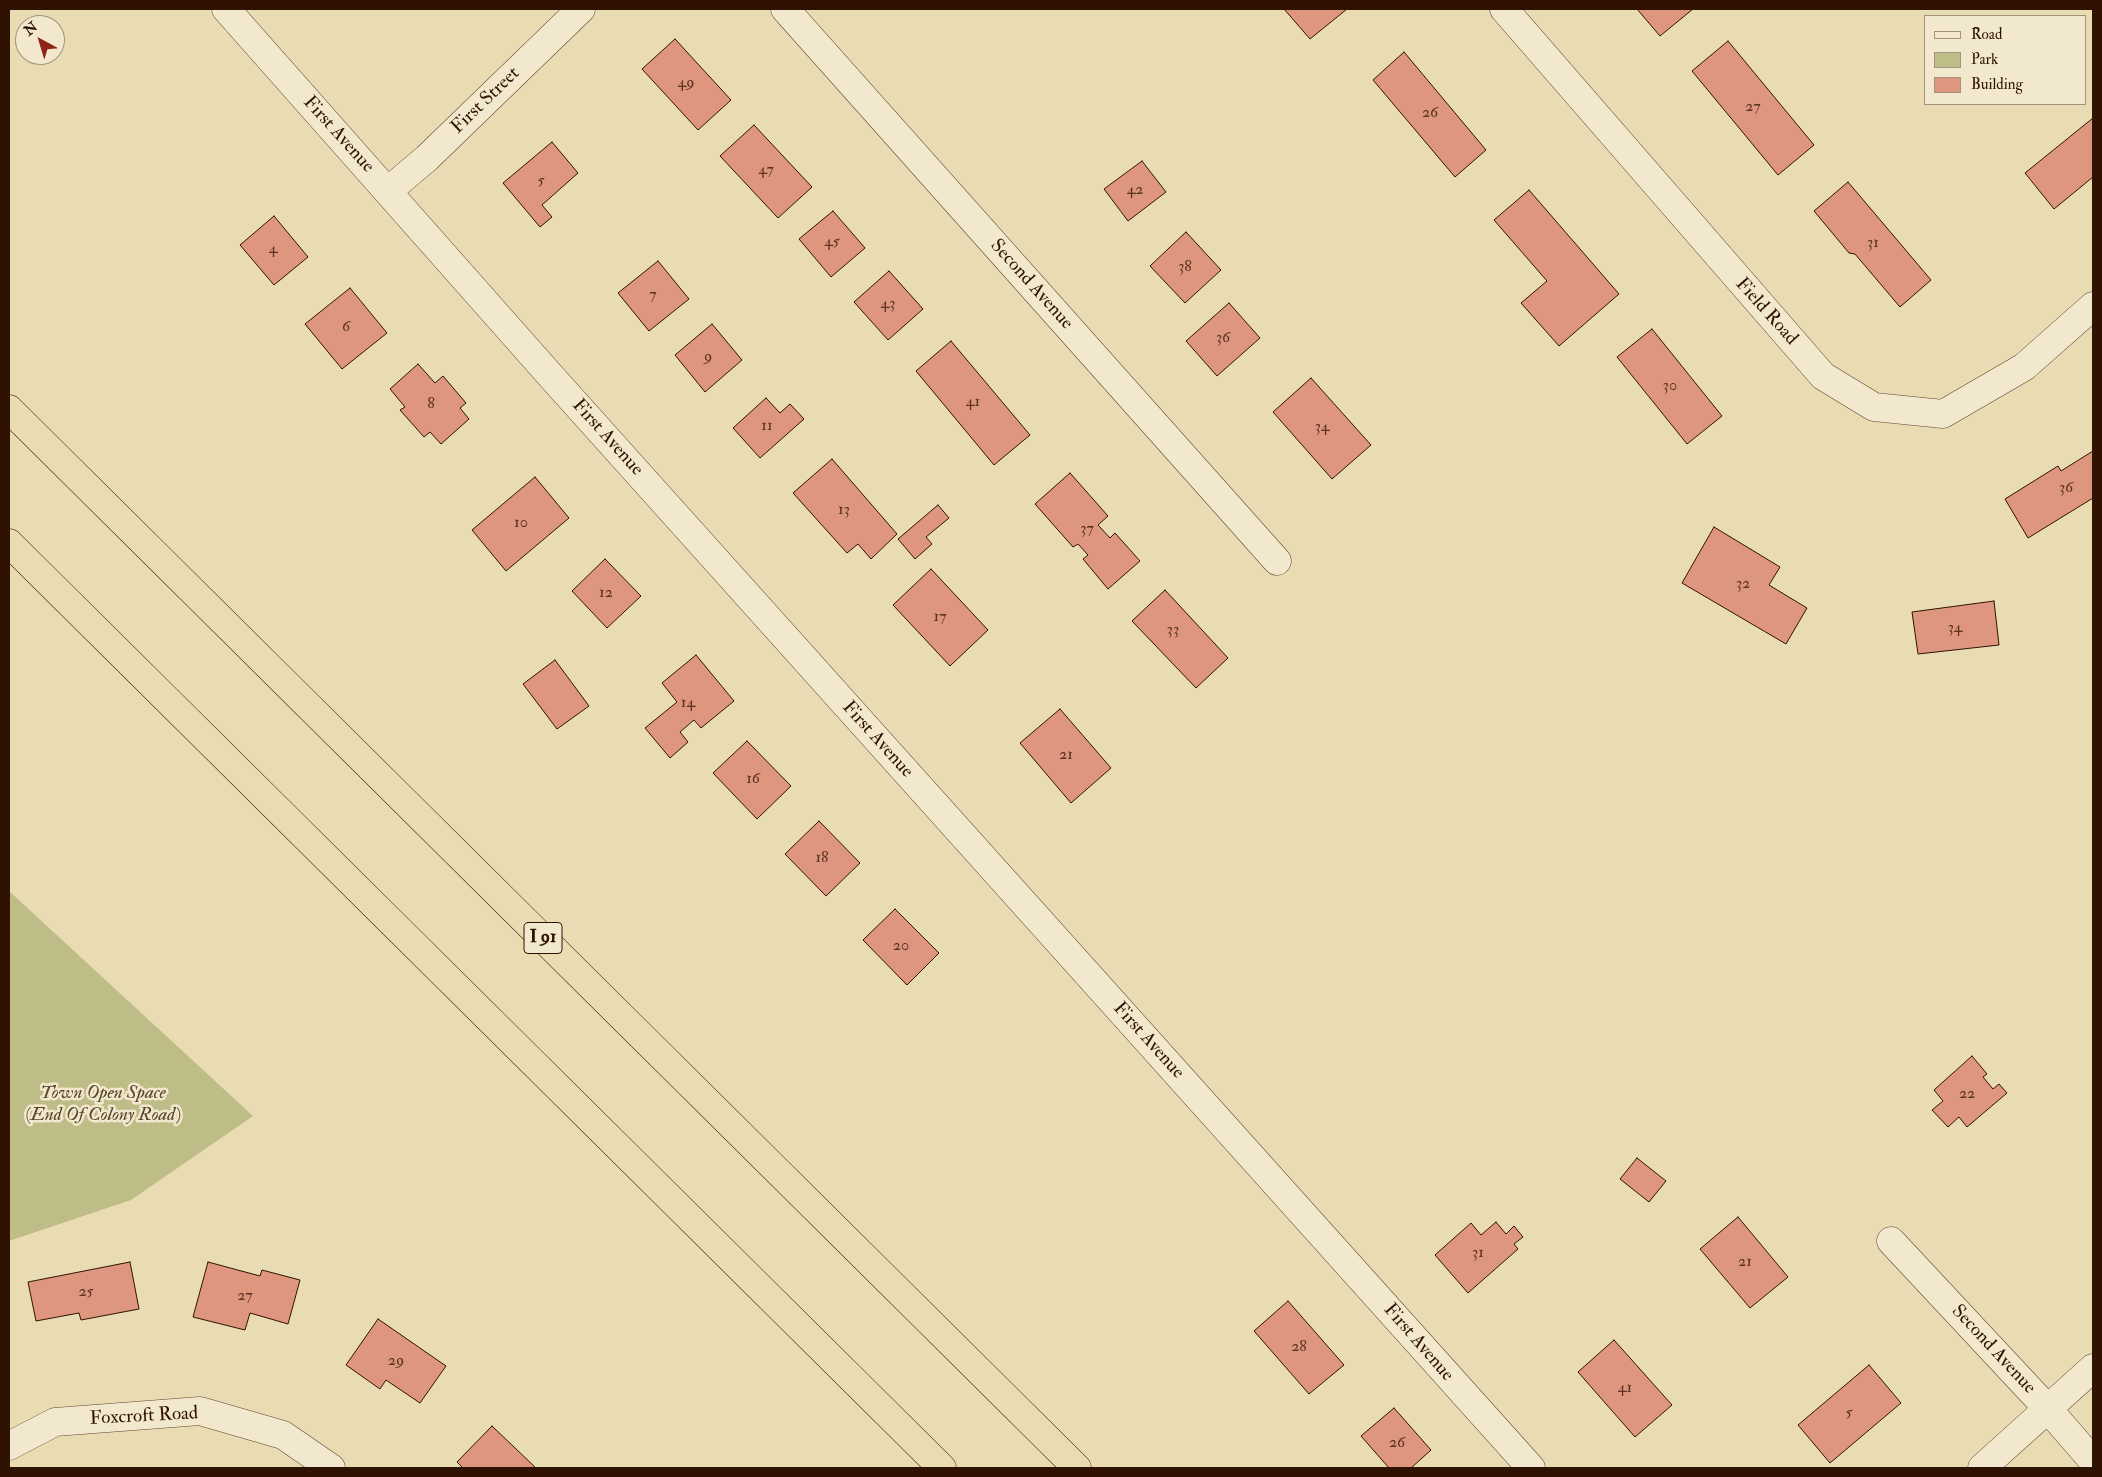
<!DOCTYPE html>
<style>
body{margin:0}
#map{position:relative;width:2102px;height:1477px;overflow:hidden;background:#e9dbb2;font-family:"IM FELL Double Pica",serif}
canvas{display:block}
.frame{position:absolute;inset:0;border:10px solid #301203;pointer-events:none}
.legend{position:absolute;left:1924px;top:15px;width:162px;height:90px;box-sizing:border-box;background:#f1e8cd;border:1px solid #a4927c;margin:0;padding:6px 9px;list-style:none;font-size:15px;color:#301203}
.legend li{display:flex;align-items:center;gap:10px;height:25px}
.legend b{width:25px;border:1px solid #a4927c}
.north{position:absolute;left:15px;top:15px;width:50px;height:50px;box-sizing:border-box;background:#f1e8cd;border:1px solid #a4927c;border-radius:50%;rotate:321deg;font-size:14px;font-weight:700;line-height:20px;text-align:center;color:#301203}
.north::after{content:'';display:block;margin:auto;width:18px;height:22px;background:#8f2418;clip-path:polygon(50% 0,100% 100%,50% 72%,0 100%)}
</style>
<div id="map">
<canvas width="2102" height="1477"></canvas>
<div class="frame"></div>
<ul class="legend">
<li><b style="height:6px;background:#f1e8cd"></b>Road</li>
<li><b style="height:14px;background:#bfbd87"></b>Park</li>
<li><b style="height:14px;background:#de967e"></b>Building</li>
</ul>
<div class="north">N</div>
</div>
<script>
const ctx = document.querySelector('canvas').getContext('2d');
ctx.lineJoin = 'round';
function fill(path, color) {
  ctx.fillStyle = color;
  ctx.fill(path, 'evenodd');
}
function toPath(rows) {
  const path = new Path2D();
  for (const r of rows) {
    path.moveTo(r[0], r[1]);
    for (let i = 2; i < r.length; i += 2) path.lineTo(r[i], r[i + 1]);
  }
  return path;
}
function trace(path, color, width, dash) {
  ctx.strokeStyle = color;
  ctx.lineWidth = width;
  ctx.lineCap = dash ? 'butt' : 'round';
  ctx.setLineDash(dash || []);
  ctx.stroke(path);
}
function write(font, color, halo, rows, align = 'center') {
  ctx.font = font + ' "IM FELL Double Pica",serif';
  ctx.lineWidth = 5;
  ctx.setLineDash([]);
  ctx.textBaseline = 'middle';
  ctx.strokeStyle = halo;
  ctx.fillStyle = color;
  for (const [text, x, y, turn = 0] of rows) {
    ctx.save();
    ctx.translate(x, y);
    ctx.rotate((+turn || 0) * Math.PI / 180);
    ctx.textAlign = isNaN(turn) ? turn : align;
    if (halo) ctx.strokeText(text, 0, 0);
    ctx.fillText(text, 0, 0);
    ctx.restore();
  }
}
const green = toPath([
 [9,891,253,1116,131,1200,9,1241]
]);
const building = toPath([
 [1284,9,1347,9,1310,39,1284,9],
 [1637,9,1693,9,1660,36,1637,9],
 [675,39,731,100,698,130,642,69,675,39],
 [1728,41,1814,145,1778,175,1692,71,1728,41],
 [1404,52,1486,150,1455,177,1373,80,1404,52],
 [2093,118,2093,177,2054,209,2025,173,2093,118],
 [754,125,812,187,778,218,720,156,754,125],
 [552,142,578,173,542,205,552,217,540,227,503,183,552,142],
 [1142,161,1166,192,1128,221,1104,189,1142,161],
 [1848,182,1931,280,1900,307,1855,254,1849,253,1814,211,1848,182],
 [1529,190,1619,294,1559,346,1521,303,1547,281,1494,220,1529,190],
 [833,211,865,248,831,277,799,239,833,211],
 [274,216,308,257,274,285,240,245,274,216],
 [1186,232,1221,270,1185,303,1150,266,1186,232],
 [658,261,689,299,649,331,618,293,658,261],
 [889,271,923,309,888,340,854,302,889,271],
 [350,288,387,333,342,369,305,324,350,288],
 [1229,303,1260,338,1217,376,1186,341,1229,303],
 [712,324,742,360,705,392,675,355,712,324],
 [1652,329,1722,416,1687,444,1617,357,1652,329],
 [951,341,1030,435,994,465,916,371,951,341],
 [418,364,435,383,443,376,466,403,460,408,469,419,441,444,430,432,424,437,400,410,405,407,390,389,418,364],
 [1311,378,1371,445,1332,479,1273,412,1311,378],
 [766,398,780,413,790,404,804,419,760,458,733,428,766,398],
 [2093,451,2093,498,2028,538,2005,499,2058,466,2061,471,2093,451],
 [832,459,897,534,871,559,858,544,847,553,793,493,832,459],
 [1070,473,1108,516,1098,525,1110,538,1115,533,1140,561,1108,589,1083,559,1088,555,1078,544,1073,547,1035,504,1070,473],
 [535,477,569,518,506,571,472,530,535,477],
 [938,505,949,518,926,537,932,544,915,559,898,539,938,505],
 [1714,527,1780,567,1769,585,1807,608,1786,644,1682,583,1714,527],
 [605,559,641,596,607,628,572,591,605,559],
 [931,569,988,630,950,666,893,605,931,569],
 [1165,590,1228,658,1196,688,1132,621,1165,590],
 [1994,601,1999,645,1918,654,1912,612,1994,601],
 [696,655,734,701,701,728,694,720,680,732,688,742,670,758,645,728,677,702,662,683,696,655],
 [555,660,589,706,557,729,523,684,555,660],
 [1060,709,1111,768,1071,803,1020,743,1060,709],
 [747,741,791,786,757,819,713,773,747,741],
 [819,821,860,863,826,896,785,854,819,821],
 [895,909,939,953,907,985,863,940,895,909],
 [1972,1056,1987,1074,1983,1077,1993,1089,1999,1084,2007,1093,1967,1127,1959,1117,1948,1127,1932,1110,1943,1101,1934,1090,1972,1056],
 [1637,1158,1666,1181,1649,1202,1620,1179,1637,1158],
 [1738,1217,1788,1277,1750,1308,1700,1249,1738,1217],
 [1496,1222,1506,1234,1514,1226,1523,1237,1514,1244,1518,1249,1468,1293,1435,1255,1471,1223,1481,1235,1496,1222],
 [130,1262,139,1309,81,1320,79,1313,36,1321,28,1282,130,1262],
 [208,1262,260,1276,262,1270,300,1280,288,1324,250,1313,245,1330,193,1317,208,1262],
 [1288,1301,1344,1365,1309,1394,1254,1331,1288,1301],
 [378,1319,446,1366,420,1403,386,1380,380,1389,346,1365,378,1319],
 [1614,1340,1672,1405,1635,1437,1578,1372,1614,1340],
 [1869,1365,1901,1403,1830,1463,1798,1425,1869,1365],
 [1394,1408,1431,1450,1411,1468,1389,1468,1361,1436,1394,1408],
 [492,1426,536,1468,463,1468,457,1462,492,1426]
]);
const minor = toPath([
 [226,9,549,374,1531,1468],
 [785,9,1277,561],
 [1504,9,1823,376,1874,407,1943,414,2024,367,2093,306],
 [388,191,427,158,581,9],
 [1891,1241,2047,1408,2093,1461],
 [9,1446,55,1422,200,1411,283,1435,331,1468],
 [1982,1468,2093,1368]
]);
const motorway = toPath([
 [9,409,1077,1468],
 [9,543,942,1468]
]);
const numberNames = [
 ["49",686,84],
 ["27",1753,108],
 ["26",1430,114],
 ["47",766,171],
 ["5",541,182],
 ["42",1135,191],
 ["45",832,243],
 ["31",1873,244],
 ["4",273,250],
 ["38",1185,268],
 ["7",653,296],
 ["43",888,305],
 ["6",346,328],
 ["36",1223,339],
 ["9",708,358],
 ["30",1670,387],
 ["41",973,403],
 ["8",431,405],
 ["11",767,427],
 ["34",1322,428],
 ["36",2066,489],
 ["13",844,511],
 ["10",521,524],
 ["37",1087,530],
 ["32",1743,585],
 ["12",606,594],
 ["17",940,618],
 ["34",1955,629],
 ["33",1173,631],
 ["14",688,704],
 ["21",1066,756],
 ["16",753,780],
 ["18",822,859],
 ["20",901,947],
 ["22",1967,1095],
 ["31",1478,1254],
 ["21",1745,1263],
 ["25",86,1293],
 ["27",245,1297],
 ["28",1299,1348],
 ["29",396,1362],
 ["41",1625,1389],
 ["5",1849,1414],
 ["26",1397,1444]
];
const shields = [
 [543,938,38]
];
const shieldNames = [
 ["I 91",543,938]
];
const streetNames = [
 ["First Street",486,101,-44],
 ["First Avenue",338,135,48],
 ["Second Avenue",1031,285,48],
 ["Field Road",1766,312,48],
 ["First Avenue",607,438,48],
 ["First Avenue",877,740,48],
 ["First Avenue",1148,1041,48],
 ["First Avenue",1418,1343,49],
 ["Second Avenue",1993,1350,47],
 ["Foxcroft Road",144,1417,-3]
];
const parkNames = [
 ["Town Open Space",103,1094],
 ["(End Of Colony Road)",103,1116]
];
fill(green, '#bfbd87');
fill(building, '#de967e');
trace(building, '#301203', 1);
trace(minor, '#5e442f', 29);
trace(motorway, '#301203', 29);
trace(minor, '#f1e8cd', 28);
trace(motorway, '#e9dbb2', 28);
write('16px', '#5c3322', null, numberNames);
for (const [x, y, w] of shields) {
  const box = new Path2D();
  box.roundRect(x - w / 2, y - 15.5, w, 31, 4);
  ctx.fillStyle = '#f1e8cd';
  ctx.fill(box);
  trace(box, '#301203', 1);
}
write('bold 18px', '#301203', null, shieldNames);
write('19px', '#301203', '#f1e8cd', streetNames);
write('italic 19px', '#5b452b', '#f1e8cd', parkNames);
</script>
